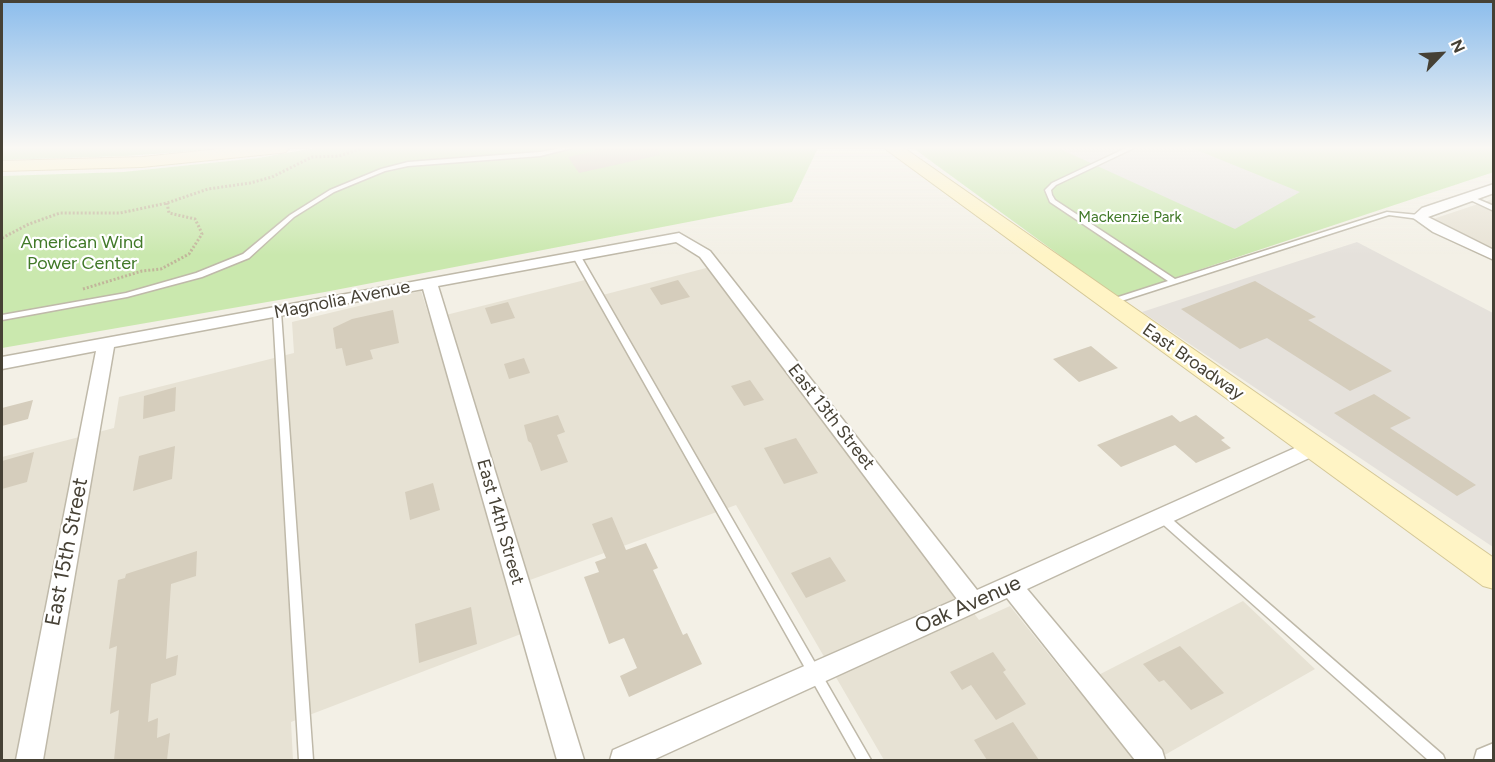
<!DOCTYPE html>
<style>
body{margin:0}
#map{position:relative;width:1495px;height:762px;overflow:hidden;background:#f3f0e6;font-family:Figtree,sans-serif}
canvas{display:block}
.frame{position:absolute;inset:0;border:3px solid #464135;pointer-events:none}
.north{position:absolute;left:1411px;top:24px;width:60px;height:60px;-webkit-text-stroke:4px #fff;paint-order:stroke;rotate:65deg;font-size:16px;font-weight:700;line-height:24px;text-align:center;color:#464135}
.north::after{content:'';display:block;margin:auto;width:21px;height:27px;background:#464135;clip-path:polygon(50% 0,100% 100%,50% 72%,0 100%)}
</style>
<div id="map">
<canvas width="1495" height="762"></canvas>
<div class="frame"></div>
<div class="north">N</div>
</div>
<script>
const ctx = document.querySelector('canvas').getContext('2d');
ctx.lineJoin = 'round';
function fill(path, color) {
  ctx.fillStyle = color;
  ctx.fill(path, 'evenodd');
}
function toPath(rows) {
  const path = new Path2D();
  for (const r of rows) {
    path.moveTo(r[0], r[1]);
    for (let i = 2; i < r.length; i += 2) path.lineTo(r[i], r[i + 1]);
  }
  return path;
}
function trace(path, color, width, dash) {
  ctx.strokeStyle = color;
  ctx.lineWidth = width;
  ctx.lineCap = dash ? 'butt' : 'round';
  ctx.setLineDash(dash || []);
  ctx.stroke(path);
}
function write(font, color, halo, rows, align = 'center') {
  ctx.font = font + ' Figtree,sans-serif';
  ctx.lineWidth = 4.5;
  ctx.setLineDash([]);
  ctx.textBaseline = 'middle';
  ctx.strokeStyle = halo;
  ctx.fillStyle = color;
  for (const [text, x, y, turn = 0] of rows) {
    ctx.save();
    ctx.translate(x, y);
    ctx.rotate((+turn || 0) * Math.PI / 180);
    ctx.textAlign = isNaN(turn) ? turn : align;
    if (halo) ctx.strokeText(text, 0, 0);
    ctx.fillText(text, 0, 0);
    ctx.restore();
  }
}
const residential = toPath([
 [1493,199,1493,248,1433,219],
 [710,267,979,620,1010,606,1075,687,1243,601,1315,669,1156,760,884,760,736,505,508,588,521,634,291,722,293,760,2,760,2,457,114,428,119,397,294,353,292,322,421,291,430,319,585,280,595,297]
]);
const industrial = toPath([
 [1357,242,1493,313,1493,547,1142,312]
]);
const green = toPath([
 [2,148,234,148,126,156,2,160],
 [314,148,818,148,792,202,325,292,2,348,2,176,123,172,258,158],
 [913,148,1493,148,1494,172,1117,297]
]);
const parking = toPath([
 [1058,148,1192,148,1300,192,1235,229]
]);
const building = toPath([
 [593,148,659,148,660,155,579,173,568,157,595,151],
 [678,280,690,297,661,305,650,288],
 [1255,281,1316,317,1308,320,1392,371,1350,391,1267,338,1240,349,1181,309],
 [508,302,515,318,491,324,485,308],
 [393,310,399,343,370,350,373,359,346,366,342,348,336,349,333,328,352,319],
 [1091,346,1118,368,1079,382,1053,359],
 [524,358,530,373,509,379,504,364],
 [750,380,764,400,744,406,731,386],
 [176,387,175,411,143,419,144,396],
 [1374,394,1411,418,1390,428,1476,485,1457,496,1334,413],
 [33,400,28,419,2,426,2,408],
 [558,415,565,432,557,435,568,462,541,471,531,443,528,441,524,425],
 [1172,415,1180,422,1196,415,1225,438,1221,440,1231,448,1196,463,1175,445,1121,467,1097,445],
 [796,438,818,473,784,484,764,448],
 [175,446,172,479,133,491,139,456],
 [34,452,27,482,2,489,2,461],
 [433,483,440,510,410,520,405,492],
 [612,517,626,550,646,543,658,568,653,570,683,635,687,633,702,664,629,697,620,676,637,668,624,638,609,644,584,577,599,572,595,562,606,558,592,524],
 [197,551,196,576,171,584,166,659,178,655,176,675,151,684,148,722,158,718,157,738,170,733,167,760,114,760,119,710,110,714,117,646,109,649,118,580,125,578,126,574],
 [830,557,846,581,806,598,791,573],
 [471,607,477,644,419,663,415,624],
 [1180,646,1224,693,1191,710,1164,680,1159,682,1143,664],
 [993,652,1006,670,1003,672,1026,704,996,720,971,685,962,690,950,672],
 [1013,722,1039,760,987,760,974,740]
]);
const path = toPath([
 [2,238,29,224,60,213,120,213,167,203,208,189,250,183,272,177,312,157,339,156,363,148],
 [83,289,142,271,161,269,189,254,202,234,199,227,195,219,169,213,167,203]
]);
const lane = toPath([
 [561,148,572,148,540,156,408,166,385,171,334,192,294,217,249,258,202,277,127,297,2,320,2,315,126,293,196,273,243,254,290,215,330,190,381,169,408,162,540,152,561,148],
 [1126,148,1134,148,1056,185,1051,190,1052,195,1055,200,1175,279,1387,212,1419,215,1422,217,1419,219,1389,215,1112,304,1108,302,1109,300,1168,281,1050,202,1045,190,1052,183,1126,148],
 [1468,195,1494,206,1494,211,1466,198,1465,197,1468,195],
 [573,253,579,253,580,255,871,760,857,760,572,255,573,253],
 [274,310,280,310,281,312,313,760,299,760,273,312,274,310],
 [1162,513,1166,514,1443,755,1445,760,1428,760,1158,520,1157,517,1158,514,1162,513]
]);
const street = toPath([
 [1494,184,1494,193,1428,217,1494,250,1494,260,1433,232,1412,217,1422,208,1494,184],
 [679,233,710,251,977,590,1306,443,1313,441,1320,443,1323,448,1320,453,1027,589,1162,750,1165,760,1135,760,1007,598,653,760,610,760,613,750,957,599,700,257,676,242,438,286,584,760,557,760,423,289,114,347,43,760,16,760,96,351,2,369,2,357,679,233],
 [1494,743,1494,760,1474,760,1477,750,1494,743]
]);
const secondary = toPath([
 [230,148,289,148,286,152,280,153,142,167,2,171,2,161,142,157,230,148],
 [884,148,904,148,1494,558,1494,589,1483,586,884,148]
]);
const farParknames = [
 ["Mackenzie Park",1130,218]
];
const parkNames = [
 ["American Wind",82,243],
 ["Power Center",82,264]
];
const streetNames = [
 ["Magnolia Avenue",342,300,-11],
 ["East Broadway",1193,362,35],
 ["East 13th Street",831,417,52],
 ["East 14th Street",500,522,74]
];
const nearStreetnames = [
 ["East 15th Street",67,552,-79],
 ["Oak Avenue",968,605,-24]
];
fill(residential, '#e7e2d4');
fill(industrial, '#e5e1db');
fill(green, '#cae8ae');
fill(parking, '#e4e2de');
fill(building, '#d5cdbc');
trace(lane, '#bfb9a9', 3);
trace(street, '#bfb9a9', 3);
trace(secondary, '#d4c796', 2);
trace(path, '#c1b59a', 3, [2, 2]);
fill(lane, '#fff');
fill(street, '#fff');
fill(secondary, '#fff4c5');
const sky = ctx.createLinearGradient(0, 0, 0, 255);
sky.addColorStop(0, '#8cbdec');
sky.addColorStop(0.58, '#faf8f4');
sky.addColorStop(1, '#faf8f400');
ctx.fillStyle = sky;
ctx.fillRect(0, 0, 1495, 255);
write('15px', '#417928', '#fff', farParknames);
write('18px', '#417928', '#fff', parkNames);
write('18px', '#464135', '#fff', streetNames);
write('21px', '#464135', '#fff', nearStreetnames);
</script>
